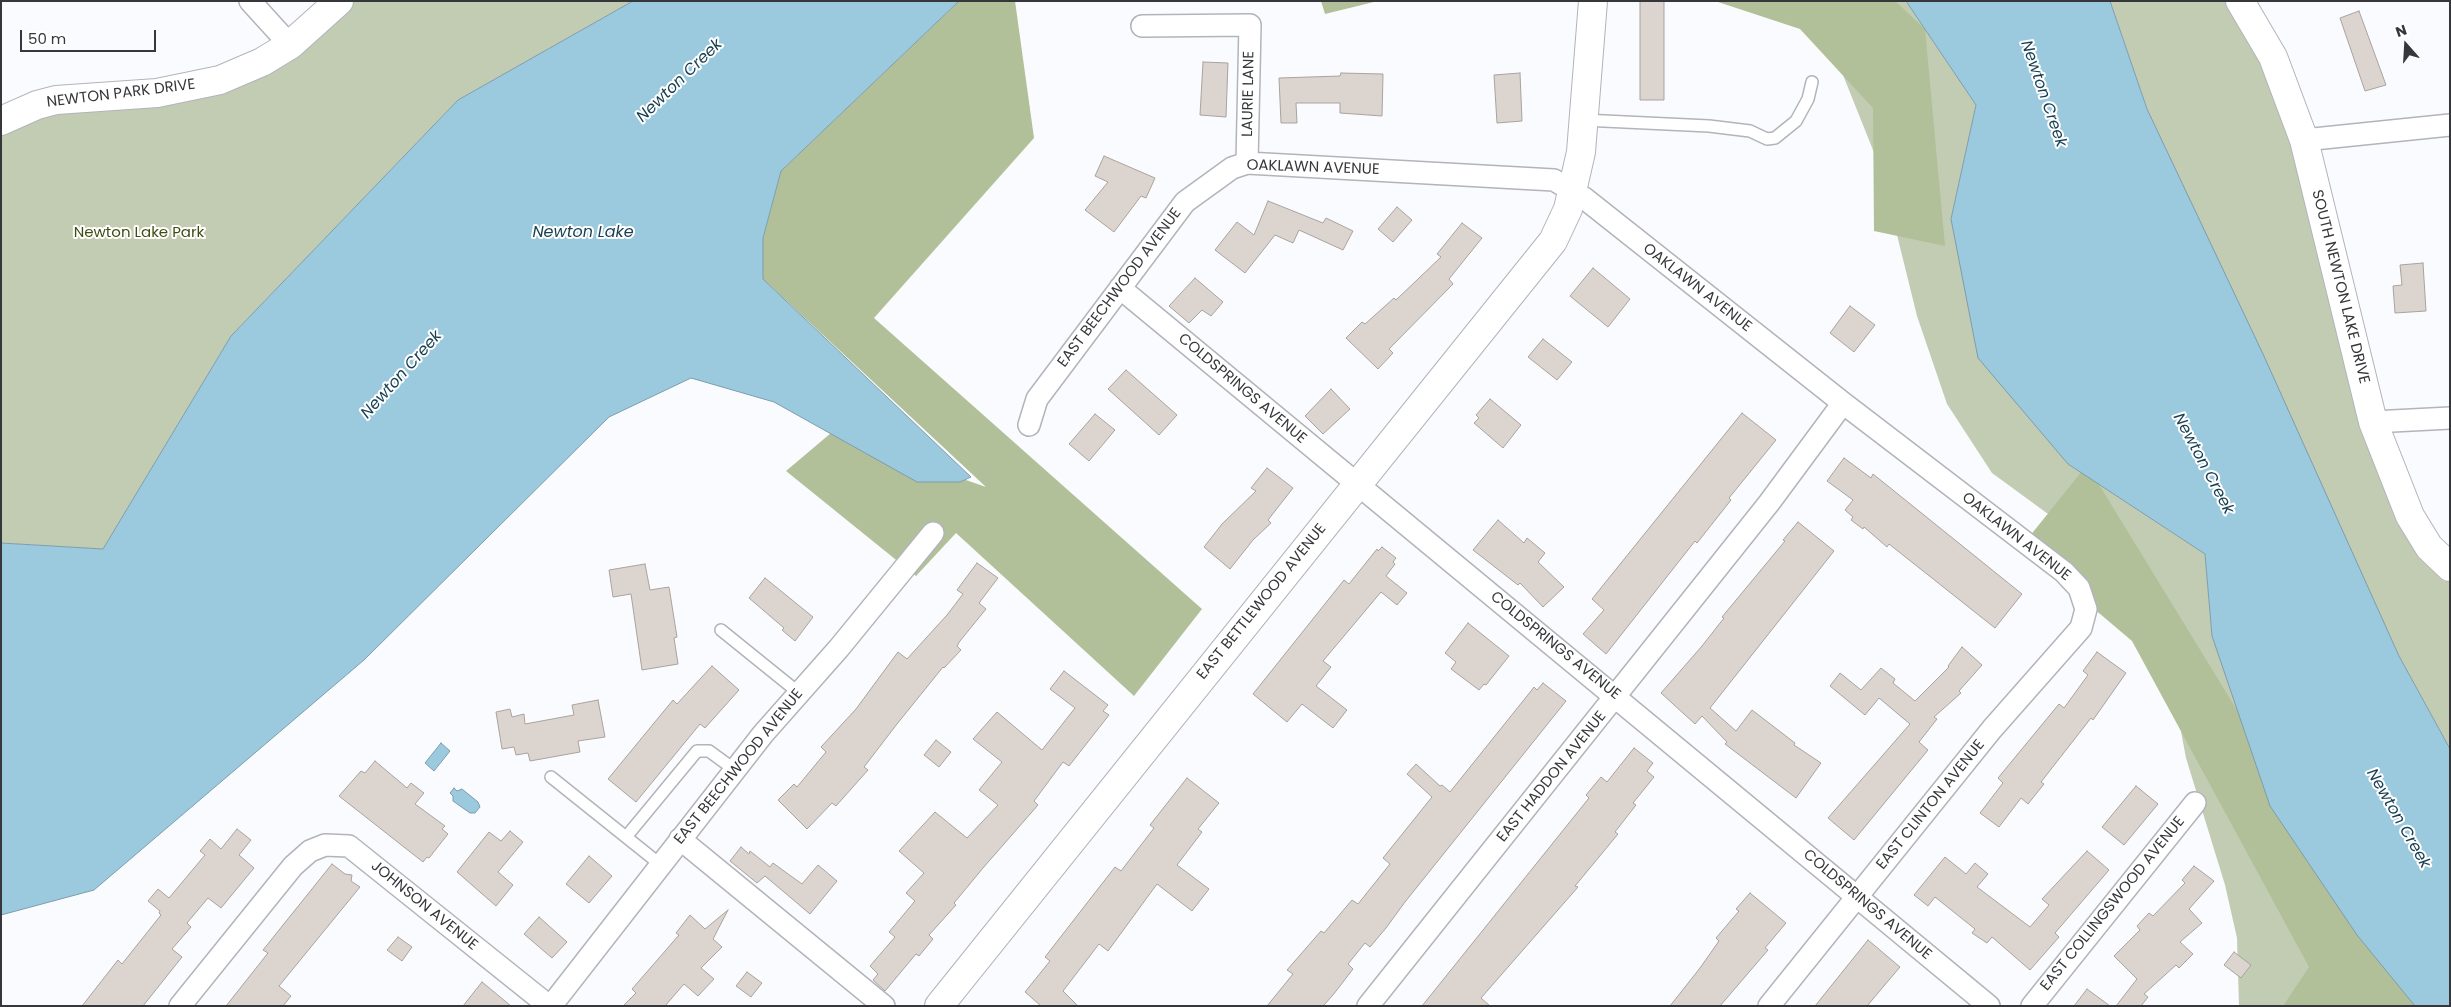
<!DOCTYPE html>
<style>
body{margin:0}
#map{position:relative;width:2451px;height:1007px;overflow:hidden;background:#fafbfe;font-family:Poppins,sans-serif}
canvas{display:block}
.frame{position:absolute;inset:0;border:2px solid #36373a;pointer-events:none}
.north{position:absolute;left:2381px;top:20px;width:50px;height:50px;-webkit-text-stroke:4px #fff;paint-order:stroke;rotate:341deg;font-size:14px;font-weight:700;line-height:20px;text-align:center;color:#36373a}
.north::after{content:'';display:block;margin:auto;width:18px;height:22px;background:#36373a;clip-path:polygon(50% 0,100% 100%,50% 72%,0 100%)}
.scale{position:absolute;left:20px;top:30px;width:136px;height:22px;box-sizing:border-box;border:2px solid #36373a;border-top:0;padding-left:6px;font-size:15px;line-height:18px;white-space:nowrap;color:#36373a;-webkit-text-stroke:4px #fff;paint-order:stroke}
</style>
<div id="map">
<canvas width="2451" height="1007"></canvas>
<div class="frame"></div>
<div class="north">N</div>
<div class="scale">50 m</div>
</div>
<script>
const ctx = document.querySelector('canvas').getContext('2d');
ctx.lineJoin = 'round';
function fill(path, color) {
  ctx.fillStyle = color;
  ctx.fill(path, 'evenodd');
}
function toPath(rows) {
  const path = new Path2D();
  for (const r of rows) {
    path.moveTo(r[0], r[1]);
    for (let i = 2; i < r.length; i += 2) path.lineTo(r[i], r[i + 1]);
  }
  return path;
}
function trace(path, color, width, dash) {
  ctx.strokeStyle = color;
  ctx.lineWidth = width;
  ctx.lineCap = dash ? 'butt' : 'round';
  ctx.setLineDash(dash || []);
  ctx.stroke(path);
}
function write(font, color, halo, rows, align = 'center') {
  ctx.font = font + ' Poppins,sans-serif';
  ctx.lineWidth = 4;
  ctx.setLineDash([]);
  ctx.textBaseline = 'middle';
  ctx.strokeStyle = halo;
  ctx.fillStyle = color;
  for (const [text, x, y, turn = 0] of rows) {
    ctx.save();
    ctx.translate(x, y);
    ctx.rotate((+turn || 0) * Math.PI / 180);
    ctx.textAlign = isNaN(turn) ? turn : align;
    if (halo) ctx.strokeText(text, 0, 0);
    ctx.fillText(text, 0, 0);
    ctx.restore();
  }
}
const green = toPath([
 [339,1,633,1,458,100,231,336,103,549,1,543,1,121,220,80],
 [1800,1,1906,1,1976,105,1951,219,2068,464,2205,554,2212,636,2415,1006,2239,1006,2237,938,2225,885,2186,758,2166,652,2126,571,1992,473,1947,404,1917,316,1881,170,1823,25],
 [2110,1,2240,1,2273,57,2373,422,2450,567,2450,749,2399,656,2147,109]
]);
const forest = toPath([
 [959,1,1015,1,1034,138,874,318,1202,609,1134,696,956,533,916,576,786,471,831,433,986,487,763,279,763,238,781,171],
 [1321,1,1378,1,1325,14],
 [1715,1,1895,1,1925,29,1945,246,1874,231,1873,108,1800,29],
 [2087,465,2418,1006,2283,1006,2309,967,2132,641,2021,547]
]);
const water = toPath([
 [633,1,959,1,781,171,763,238,763,279,971,477,960,482,917,482,774,402,691,378,609,417,364,660,94,890,1,915,1,543,103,549,231,336,458,100,633,1],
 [1906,1,2110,1,2147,109,2263,354,2399,656,2450,749,2450,1006,2415,1006,2357,935,2270,806,2212,636,2205,554,2068,464,1978,358,1951,219,1976,105,1906,1],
 [441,743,450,751,434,771,425,763,441,743],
 [454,788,457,791,462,789,478,802,480,807,475,813,470,813,453,801,453,796,450,793,454,788]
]);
const building = toPath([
 [1640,1,1664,1,1664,100,1640,100,1640,1],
 [2359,11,2386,85,2365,91,2340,18,2359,11],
 [1203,62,1228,63,1226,117,1200,115,1203,62],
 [1341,73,1383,74,1382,116,1340,113,1340,103,1296,103,1297,123,1281,123,1279,78,1340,76,1341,73],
 [1520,73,1522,121,1497,123,1494,75,1520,73],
 [1104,156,1155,178,1146,198,1141,196,1114,232,1085,210,1108,182,1095,176,1104,156],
 [1268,201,1323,223,1326,218,1353,231,1343,250,1299,230,1293,243,1275,235,1245,273,1215,250,1237,222,1254,235,1268,201],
 [1397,207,1412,220,1393,242,1378,229,1397,207],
 [1462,223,1482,238,1449,279,1453,284,1389,349,1393,353,1378,369,1346,338,1362,322,1365,324,1394,298,1396,300,1441,257,1437,254,1462,223],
 [2423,263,2426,311,2395,313,2393,286,2402,285,2400,265,2423,263],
 [1593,268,1630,299,1608,327,1570,296,1593,268],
 [1195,278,1223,302,1211,316,1202,310,1189,323,1169,306,1195,278],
 [1850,306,1875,325,1854,352,1830,333,1850,306],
 [1543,339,1572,362,1557,380,1528,357,1543,339],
 [1126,370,1177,415,1159,435,1108,389,1126,370],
 [1331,389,1350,409,1323,434,1305,416,1331,389],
 [1490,399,1521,425,1503,448,1474,423,1479,418,1476,415,1490,399],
 [1742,413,1776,440,1729,498,1731,500,1697,543,1695,541,1606,654,1583,634,1604,610,1592,599,1742,413],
 [1095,414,1115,430,1089,461,1069,444,1095,414],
 [1844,458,1871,478,1873,474,2022,594,1995,628,1889,544,1887,547,1864,527,1863,529,1851,520,1853,517,1845,510,1853,500,1827,481,1844,458],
 [1267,468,1293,488,1268,520,1271,523,1253,540,1230,569,1204,547,1222,524,1256,491,1251,488,1267,468],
 [1498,520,1524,543,1527,538,1545,553,1538,562,1564,587,1543,607,1520,583,1518,585,1473,550,1498,520],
 [1798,522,1834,551,1710,708,1736,731,1752,710,1795,743,1794,745,1821,763,1796,798,1725,744,1727,742,1702,716,1695,724,1661,693,1702,646,1724,618,1722,617,1785,541,1783,540,1798,522],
 [1382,547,1396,558,1393,562,1395,564,1386,576,1407,593,1397,605,1381,592,1323,661,1331,667,1316,686,1347,710,1333,728,1302,704,1287,722,1253,694,1344,580,1349,584,1377,549,1378,551,1382,547],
 [977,563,998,578,979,603,986,609,960,641,957,646,961,650,944,668,943,667,897,724,864,767,868,770,836,806,832,803,807,829,778,800,794,784,797,787,826,752,821,747,856,709,898,652,907,659,947,615,963,594,957,590,977,563],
 [645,564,650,590,669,587,677,637,674,638,678,664,642,670,631,594,613,597,609,570,645,564],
 [765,578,813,617,795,641,782,630,784,628,749,598,765,578],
 [1468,623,1509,656,1486,685,1484,684,1479,690,1451,669,1456,662,1445,653,1468,623],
 [1962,647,1982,665,1959,691,1961,693,1934,717,1937,719,1919,742,1928,750,1854,840,1828,818,1910,724,1879,698,1865,715,1830,686,1840,673,1861,690,1881,668,1895,679,1893,683,1915,701,1949,667,1948,666,1962,647],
 [2097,652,2126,673,2093,720,2091,718,2041,782,2044,784,2028,804,2021,798,1999,827,1980,813,2003,783,1998,778,2059,704,2064,708,2088,675,2083,671,2097,652],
 [712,666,739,690,705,728,700,724,636,802,608,779,673,700,677,704,712,666],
 [1064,671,1108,705,1103,711,1109,715,1069,766,1063,762,1034,801,1038,805,983,868,954,903,956,905,929,935,933,939,919,956,916,954,885,991,873,980,878,974,870,966,895,937,889,932,915,901,906,893,924,873,899,851,935,812,967,838,998,805,979,790,1002,762,973,739,997,712,1042,750,1075,708,1050,689,1064,671],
 [1543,683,1566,701,1405,902,1386,928,1370,947,1365,943,1348,964,1353,969,1333,995,1323,1006,1267,1006,1293,974,1287,970,1321,931,1324,933,1352,900,1358,904,1390,864,1383,858,1432,797,1407,774,1416,764,1440,786,1442,785,1450,792,1531,691,1534,687,1537,690,1543,683],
 [598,700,605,737,578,741,580,752,530,761,528,753,516,755,514,747,502,749,496,712,510,709,512,717,524,714,525,724,574,715,572,705,598,700],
 [936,740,951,752,939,767,924,755,936,740],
 [1634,748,1653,763,1647,771,1654,777,1633,803,1636,805,1615,832,1618,834,1575,886,1578,887,1481,998,1490,1006,1422,1006,1589,798,1586,795,1601,777,1607,782,1634,748],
 [375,761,407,788,411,783,424,793,415,804,445,826,442,829,448,834,429,858,427,857,423,862,339,796,361,771,365,773,375,761],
 [1187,778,1219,803,1198,829,1202,832,1177,865,1209,889,1192,911,1157,884,1108,951,1099,944,1063,991,1078,1006,1041,1006,1025,992,1050,961,1045,957,1115,867,1121,871,1154,828,1150,825,1187,778],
 [2136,786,2158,804,2124,845,2102,827,2136,786],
 [237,829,251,840,239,855,254,868,221,908,208,898,187,923,191,927,172,949,182,957,143,1006,82,1006,118,960,122,964,161,915,159,913,160,911,148,901,158,889,169,898,205,855,200,851,210,839,221,849,237,829],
 [510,831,523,842,498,872,513,885,496,906,457,872,489,832,501,841,510,831],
 [741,847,749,854,750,851,770,867,773,863,802,884,818,865,837,881,810,914,765,876,757,883,730,861,741,847],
 [2087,851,2109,870,2055,933,2059,937,2030,970,1992,937,1987,943,1972,933,1975,929,1935,897,1928,906,1914,895,1945,857,1966,874,1975,863,1988,874,1977,887,2030,927,2049,905,2042,899,2087,851],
 [589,856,612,876,589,903,566,884,589,856],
 [332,864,345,874,352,875,351,881,360,887,279,986,291,996,283,1006,226,1006,268,953,263,950,332,864],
 [2194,866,2214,881,2189,909,2202,923,2180,942,2193,954,2179,968,2176,965,2144,994,2148,997,2141,1006,2116,1006,2137,979,2114,956,2140,930,2137,926,2149,913,2153,916,2185,883,2182,880,2194,866],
 [1750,893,1786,923,1765,948,1768,950,1720,1006,1670,1006,1700,968,1719,941,1716,938,1739,911,1736,909,1750,893],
 [728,910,713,939,722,947,701,968,714,979,698,996,684,984,665,1006,623,1006,636,993,632,989,679,935,676,933,690,915,705,929,728,910],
 [539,917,567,942,552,958,524,934,539,917],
 [398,937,412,947,402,961,387,950,398,937],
 [1868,940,1900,967,1867,1006,1815,1006,1868,940],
 [2234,952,2251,965,2241,978,2224,965,2234,952],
 [747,972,762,983,751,997,736,986,747,972],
 [482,982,511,1006,463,1006,482,982],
 [2087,989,2110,1006,2074,1006,2087,989]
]);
const service = toPath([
 [1583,120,1709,126,1750,131,1767,139,1775,138,1796,121,1808,99,1812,82],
 [721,630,799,693],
 [551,777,661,865],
 [626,837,697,751,709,751,735,770]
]);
const minor = toPath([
 [250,1,290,45],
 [1142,26,1250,25,1247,163],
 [2304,140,2450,125],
 [1120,288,1989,1006],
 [2373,422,2450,418],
 [1029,425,1037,399,1185,202,1232,168,1247,163,1554,180,1584,198,1843,403,2064,572,2079,588,2086,609,2081,628,1992,729,1769,1006],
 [680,839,884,1006],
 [180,1006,293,866,310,851,325,845,349,846,549,1006],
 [551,1006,763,734,839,648,933,533],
 [1368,1006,1769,503,1843,403],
 [2032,1006,2195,803]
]);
const tertiary = toPath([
 [2240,1,2273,57,2304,140,2373,422,2410,516,2429,547,2450,567],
 [1,121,37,105,56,100,157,93,220,80,262,62,290,45,339,1],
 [939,1006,1553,241,1568,209,1581,152,1593,1]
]);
const streetNames = [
 ["NEWTON PARK DRIVE",121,94,-7],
 ["LAURIE LANE",1249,94,-89],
 ["OAKLAWN AVENUE",1313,168,2],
 ["SOUTH NEWTON LAKE DRIVE",2340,287,76],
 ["EAST BEECHWOOD AVENUE",1120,288,-53],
 ["OAKLAWN AVENUE",1697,288,38],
 ["COLDSPRINGS AVENUE",1242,389,40],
 ["OAKLAWN AVENUE",2016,537,38],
 ["EAST BETTLEWOOD AVENUE",1262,602,-51],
 ["COLDSPRINGS AVENUE",1555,646,39],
 ["EAST BEECHWOOD AVENUE",739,767,-51],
 ["EAST HADDON AVENUE",1552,777,-51],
 ["EAST CLINTON AVENUE",1931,805,-51],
 ["EAST COLLINGSWOOD AVENUE",2113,904,-51],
 ["COLDSPRINGS AVENUE",1867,905,40],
 ["JOHNSON AVENUE",424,906,39]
];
const parkNames = [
 ["Newton Lake Park",139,233]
];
const waterNames = [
 ["Newton Creek",680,81,-44],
 ["Newton Creek",2043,94,71],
 ["Newton Lake",583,233],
 ["Newton Creek",402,375,-48],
 ["Newton Creek",2203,464,62],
 ["Newton Creek",2398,819,60]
];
fill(green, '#c2ccb2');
fill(forest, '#b1c098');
fill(water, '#9bc9de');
trace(water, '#7d9dad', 1);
fill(building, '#dbd4cf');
trace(building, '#a9a39e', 1);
trace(service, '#b2b4bb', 14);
trace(minor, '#b2b4bb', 24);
trace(tertiary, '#b2b4bb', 30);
trace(service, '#fff', 11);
trace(minor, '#fff', 21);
trace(tertiary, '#fff', 28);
write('15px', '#36373a', '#fff', streetNames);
write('15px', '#3c4e11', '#fff', parkNames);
write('italic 16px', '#173f4f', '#fff', waterNames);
</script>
